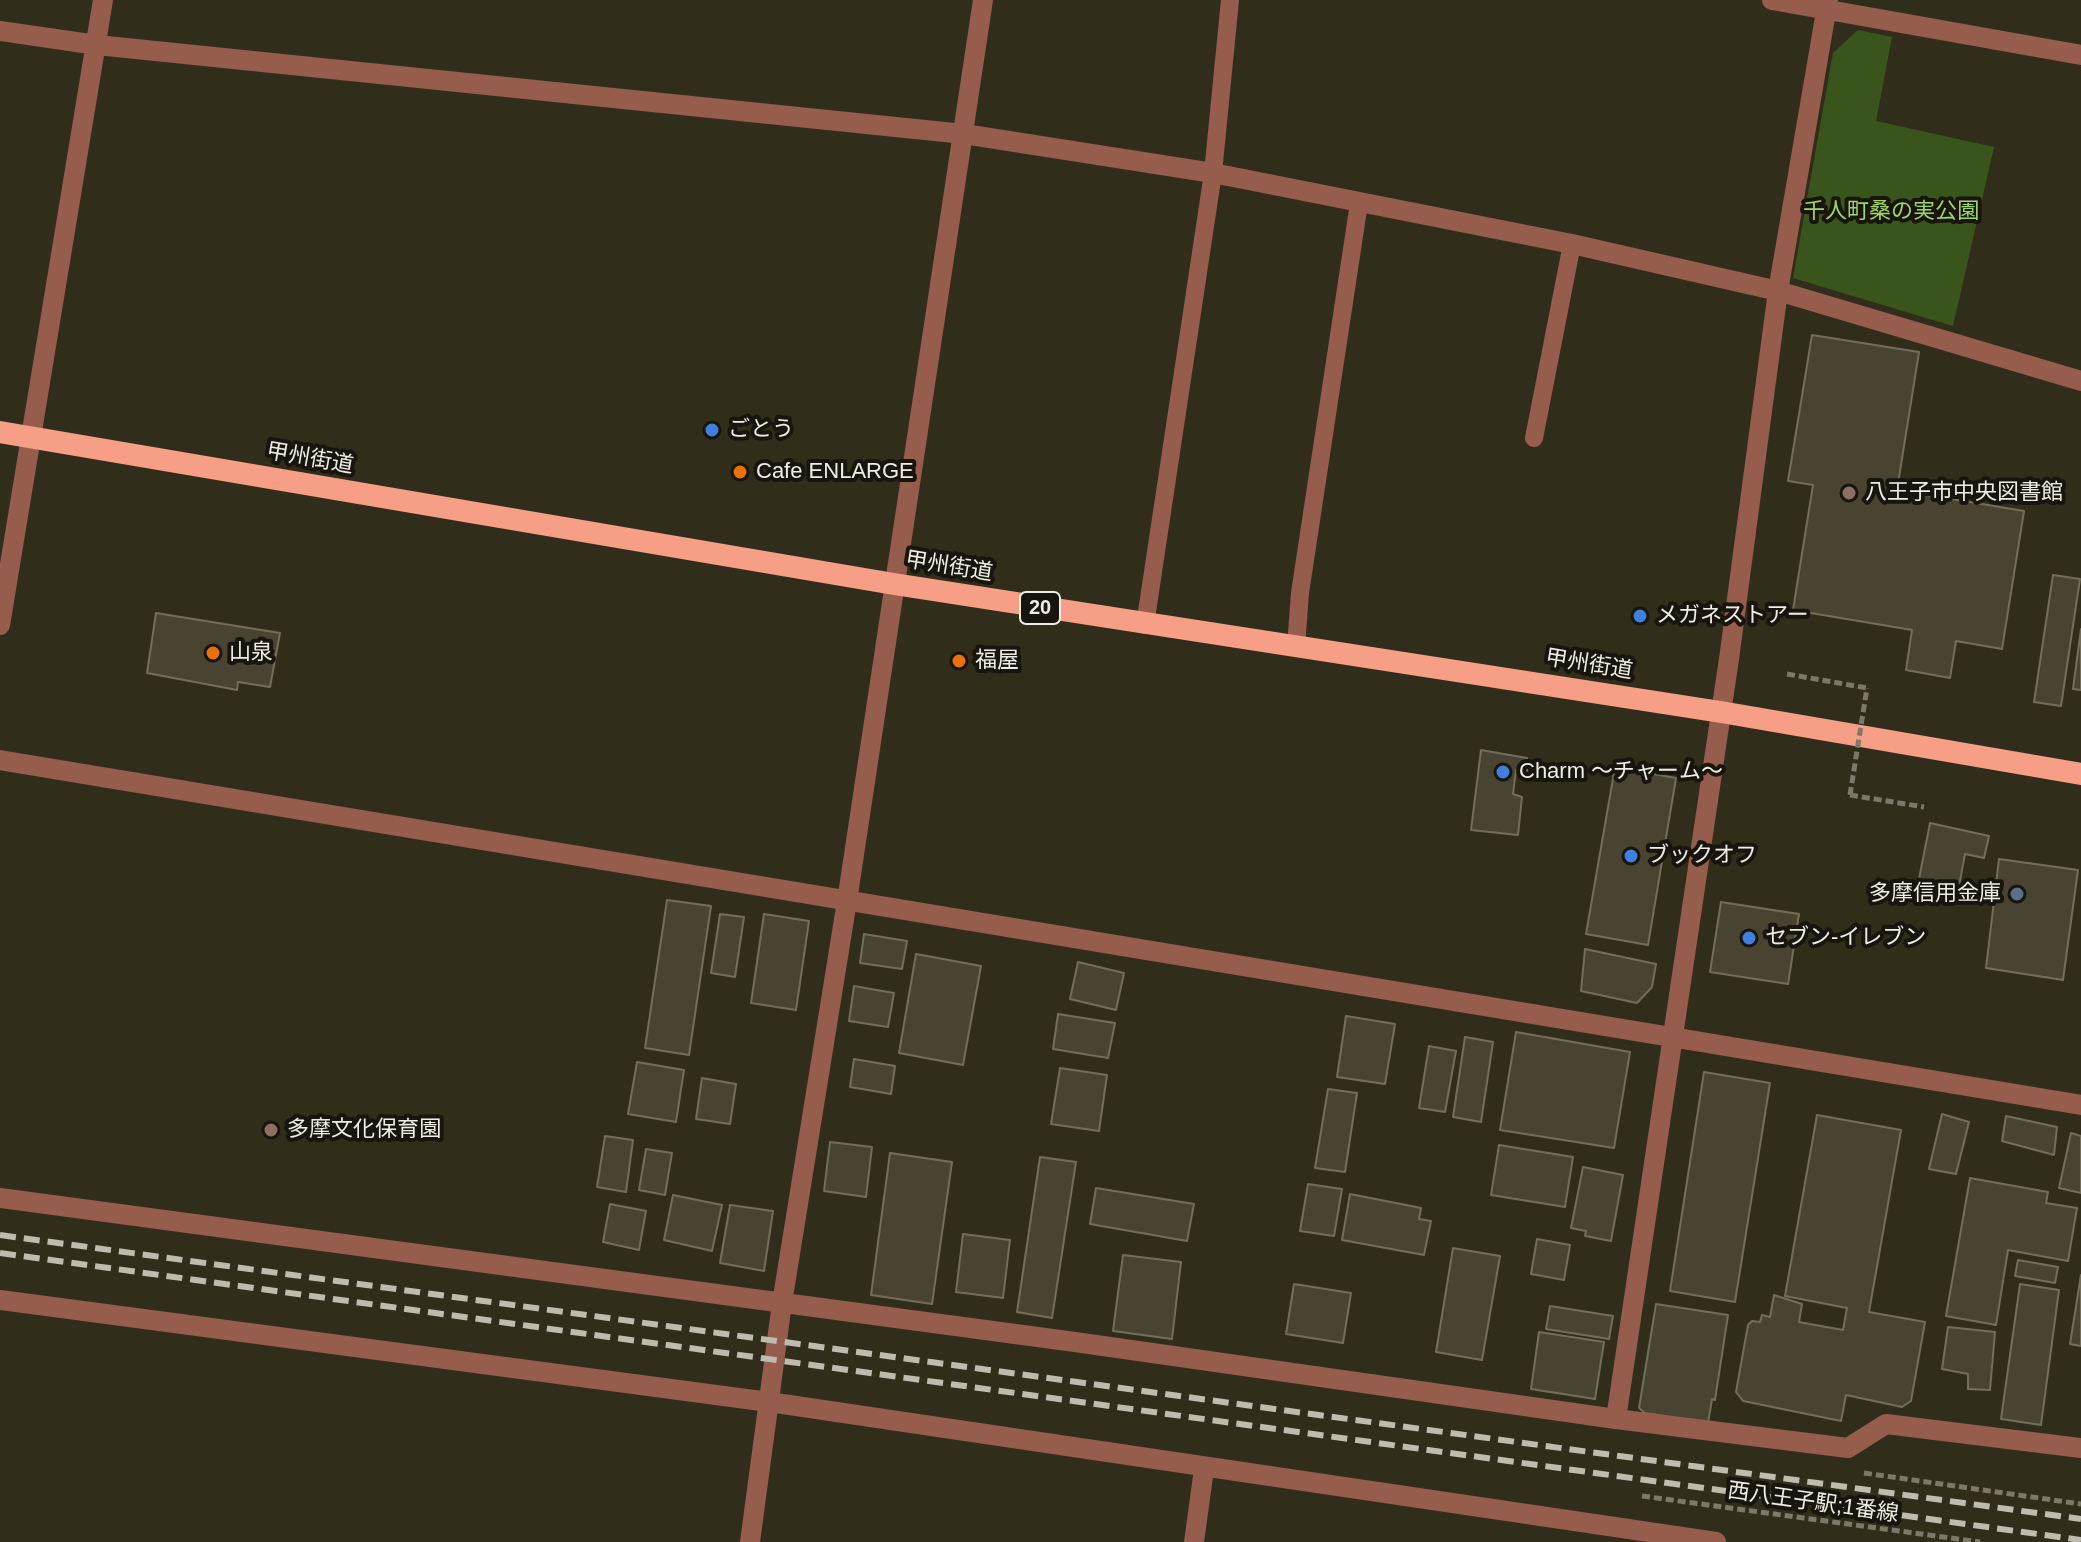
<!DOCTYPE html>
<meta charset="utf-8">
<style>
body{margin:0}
canvas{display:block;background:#312d1b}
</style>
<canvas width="2081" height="1542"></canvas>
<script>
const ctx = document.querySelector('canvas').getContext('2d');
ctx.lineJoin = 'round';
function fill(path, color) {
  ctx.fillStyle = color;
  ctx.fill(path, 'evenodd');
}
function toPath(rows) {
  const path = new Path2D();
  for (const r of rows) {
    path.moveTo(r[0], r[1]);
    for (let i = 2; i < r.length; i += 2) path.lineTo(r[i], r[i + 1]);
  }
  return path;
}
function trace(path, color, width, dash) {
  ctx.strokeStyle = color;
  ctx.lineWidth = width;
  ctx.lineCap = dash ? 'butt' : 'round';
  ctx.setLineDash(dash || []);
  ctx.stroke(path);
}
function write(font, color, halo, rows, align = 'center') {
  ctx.font = font + ' Arial,"Noto Sans JP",sans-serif';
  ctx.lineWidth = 8;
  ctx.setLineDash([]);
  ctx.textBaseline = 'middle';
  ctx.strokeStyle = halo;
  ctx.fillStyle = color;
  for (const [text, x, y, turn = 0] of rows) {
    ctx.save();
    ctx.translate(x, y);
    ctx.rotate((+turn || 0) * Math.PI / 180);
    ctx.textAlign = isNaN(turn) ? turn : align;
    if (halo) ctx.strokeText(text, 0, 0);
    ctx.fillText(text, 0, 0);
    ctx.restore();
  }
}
const green = toPath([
 [1858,30,1892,37,1876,121,1994,147,1953,326,1793,278,1833,53]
]);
const building = toPath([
 [1812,335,1919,352,1897,490,2024,511,2002,649,1956,641,1950,678,1906,670,1912,630,1793,610,1813,485,1788,481,1812,335],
 [2053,575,2080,579,2061,706,2034,702,2053,575],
 [156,613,280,633,270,687,238,682,237,690,147,673,156,613],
 [2081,629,2081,690,2073,689,2081,629],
 [1481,750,1527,758,1527,771,1516,770,1513,794,1522,797,1518,835,1471,830,1481,750],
 [1615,767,1676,778,1648,945,1586,934,1615,767],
 [1930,823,1989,836,1984,858,1965,854,1957,897,1917,889,1930,823],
 [1999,859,2078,870,2063,980,1986,968,1999,859],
 [667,900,711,906,689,1055,645,1048,667,900],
 [1721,902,1799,914,1788,984,1710,972,1721,902],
 [720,914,744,917,735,977,711,973,720,914],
 [764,914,809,921,796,1010,751,1003,764,914],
 [864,934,907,941,902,969,860,963,864,934],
 [1585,949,1656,964,1652,987,1637,1003,1581,991,1585,949],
 [916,954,981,966,963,1065,899,1053,916,954],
 [1078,962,1124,973,1116,1010,1070,999,1078,962],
 [854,986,894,993,888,1027,849,1021,854,986],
 [1058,1014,1115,1023,1108,1058,1053,1049,1058,1014],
 [1346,1016,1395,1024,1385,1084,1337,1077,1346,1016],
 [1516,1032,1630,1052,1614,1148,1500,1130,1516,1032],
 [1465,1037,1493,1042,1481,1122,1453,1117,1465,1037],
 [1429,1046,1456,1051,1445,1112,1419,1108,1429,1046],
 [854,1059,895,1066,891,1094,850,1087,854,1059],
 [637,1062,684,1070,676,1122,628,1114,637,1062],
 [1060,1068,1107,1075,1099,1131,1051,1124,1060,1068],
 [1704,1072,1770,1083,1735,1302,1670,1291,1704,1072],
 [702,1078,736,1084,730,1124,696,1119,702,1078],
 [1328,1089,1357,1093,1345,1172,1315,1168,1328,1089],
 [1942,1114,1969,1122,1956,1174,1929,1169,1942,1114],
 [1817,1115,1901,1130,1869,1312,1925,1322,1911,1401,1902,1407,1846,1395,1841,1421,1743,1401,1736,1392,1748,1325,1752,1321,1760,1322,1762,1315,1770,1317,1774,1295,1802,1304,1799,1322,1843,1330,1847,1308,1785,1296,1817,1115],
 [2006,1116,2057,1127,2054,1155,2002,1141,2006,1116],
 [2071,1133,2081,1136,2081,1193,2059,1188,2071,1133],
 [605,1136,633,1140,626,1192,597,1187,605,1136],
 [830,1142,872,1147,866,1197,824,1191,830,1142],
 [1499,1145,1573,1157,1565,1207,1491,1195,1499,1145],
 [646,1149,672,1153,665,1195,639,1190,646,1149],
 [890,1153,952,1162,932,1304,871,1295,890,1153],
 [1040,1157,1076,1162,1052,1318,1017,1312,1040,1157],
 [1583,1167,1623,1175,1611,1241,1585,1236,1586,1231,1571,1228,1583,1167],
 [1970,1178,2048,1192,2046,1203,2077,1208,2068,1261,2008,1250,1996,1325,1946,1316,1970,1178],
 [1308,1184,1342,1189,1334,1236,1300,1231,1308,1184],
 [1096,1188,1194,1204,1187,1241,1090,1224,1096,1188],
 [1350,1194,1421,1208,1419,1219,1431,1221,1424,1255,1342,1240,1350,1194],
 [673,1195,722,1205,712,1251,664,1240,673,1195],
 [610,1204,646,1211,639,1250,603,1242,610,1204],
 [730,1205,773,1211,764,1271,720,1263,730,1205],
 [963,1234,1010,1240,1003,1298,956,1292,963,1234],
 [1537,1239,1570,1245,1564,1280,1531,1274,1537,1239],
 [1453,1248,1500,1256,1482,1360,1436,1352,1453,1248],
 [1123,1255,1181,1262,1172,1339,1113,1331,1123,1255],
 [2018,1260,2058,1267,2055,1283,2015,1276,2018,1260],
 [2081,1275,2081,1346,2070,1344,2081,1275],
 [1294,1284,1351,1293,1343,1343,1286,1334,1294,1284],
 [2020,1284,2059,1290,2041,1425,2001,1419,2020,1284],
 [1656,1304,1728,1315,1715,1400,1712,1399,1708,1423,1645,1413,1639,1408,1656,1304],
 [1550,1306,1613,1316,1609,1339,1546,1329,1550,1306],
 [1948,1327,1995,1332,1990,1390,1968,1389,1968,1374,1942,1369,1948,1327],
 [1539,1332,1604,1342,1595,1399,1531,1389,1539,1332]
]);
const path = toPath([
 [1787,674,1867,688],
 [1850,795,1924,807],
 [1864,1473,2081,1504],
 [1642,1496,1980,1542]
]);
const service = toPath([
 [1534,438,1572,244],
 [1145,625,1213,173,1230,0],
 [1296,647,1300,593,1359,203]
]);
const pedestrian = toPath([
 [1616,1419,1848,1448,1886,1424,2081,1448]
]);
const minor = toPath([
 [1772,0,2081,55],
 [0,31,97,45,964,134,1213,173,1572,244,1778,291,2081,381],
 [0,625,103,0],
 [0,760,2081,1105],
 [0,1198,1075,1342,1616,1419,1729,659,1778,291,1828,0],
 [0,1300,769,1402,1716,1542],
 [750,1542,782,1303,847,901,983,0],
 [1194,1542,1204,1469]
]);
const trunk = toPath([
 [0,432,894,584,1721,712,2081,774]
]);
const rail = toPath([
 [0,1235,2081,1519],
 [0,1253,2081,1540]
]);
const pathBridge = toPath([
 [1850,795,1867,688]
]);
const markers = [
 [712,430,8,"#3f7fe0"],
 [740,472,8,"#e8710a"],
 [1849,493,8,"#8d6e63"],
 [1640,616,8,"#3f7fe0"],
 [213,653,8,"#e8710a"],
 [959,661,8,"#e8710a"],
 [1503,772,8,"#3f7fe0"],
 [1631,856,8,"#3f7fe0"],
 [2017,894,8,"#5c6f8a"],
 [1749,938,8,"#3f7fe0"],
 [271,1130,8,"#8d6e63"]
];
const shields = [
 [1040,608,40]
];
const shieldNames = [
 ["20",1040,608]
];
const parkNames = [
 ["千人町桑の実公園",1891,212]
];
const poiNames = [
 ["ごとう",728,430],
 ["Cafe ENLARGE",756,472],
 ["八王子市中央図書館",1865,493],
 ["メガネストアー",1656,616],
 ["山泉",229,653],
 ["福屋",975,661],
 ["Charm ～チャーム～",1519,772],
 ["ブックオフ",1647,856],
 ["多摩信用金庫",2001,894,"right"],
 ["セブン-イレブン",1765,938],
 ["多摩文化保育園",287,1130]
];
const streetNames = [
 ["甲州街道",310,459,10],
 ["甲州街道",949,567,9],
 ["甲州街道",1589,665,9],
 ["西八王子駅;1番線",1813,1503,8]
];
fill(green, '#3a551b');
fill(building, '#494431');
trace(building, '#736e5a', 2);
trace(path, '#7d796a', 5, [8, 4]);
trace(service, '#965c4c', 18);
trace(pedestrian, '#965c4c', 20);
trace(minor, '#965c4c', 20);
trace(trunk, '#f79e86', 22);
trace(rail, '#bfbcaf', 6, [16, 8]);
trace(pathBridge, '#7d796a', 5, [8, 4]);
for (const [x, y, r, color] of markers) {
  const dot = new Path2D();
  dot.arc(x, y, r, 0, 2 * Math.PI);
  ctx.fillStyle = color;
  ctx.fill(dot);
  trace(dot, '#17150d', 3);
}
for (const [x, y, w] of shields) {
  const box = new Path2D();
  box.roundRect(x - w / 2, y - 16, w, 32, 6);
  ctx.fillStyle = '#17150d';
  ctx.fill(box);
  trace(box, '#efece1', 2);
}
write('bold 20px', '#efece1', null, shieldNames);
write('22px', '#a0d569', '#17150d', parkNames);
write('22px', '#efece1', '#17150d', poiNames, 'left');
write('22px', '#efece1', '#17150d', streetNames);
</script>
